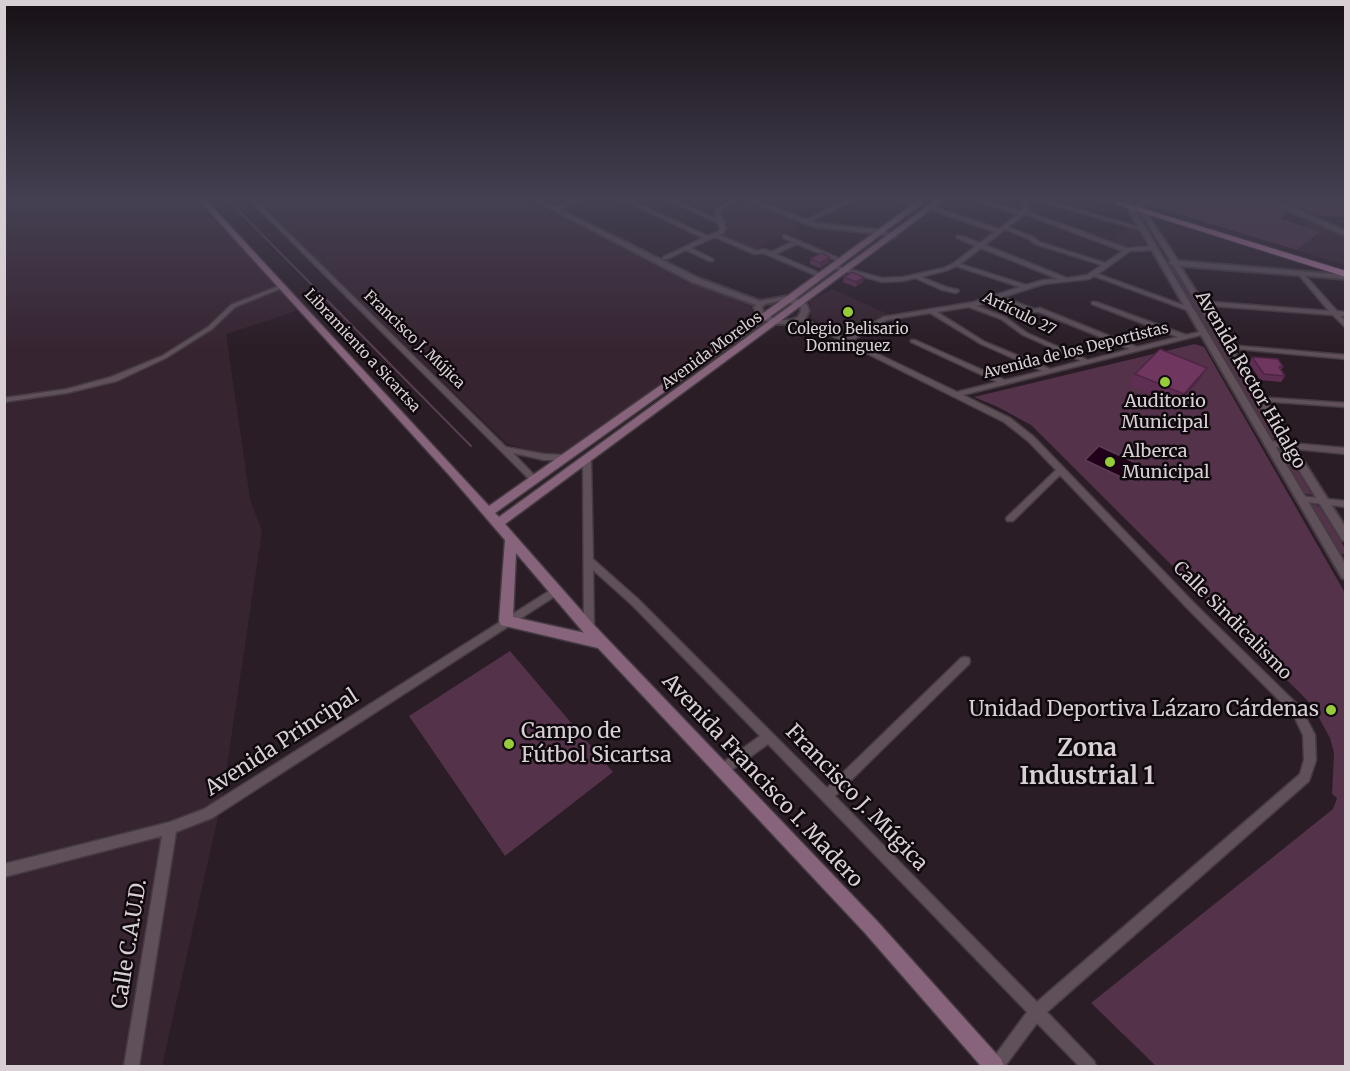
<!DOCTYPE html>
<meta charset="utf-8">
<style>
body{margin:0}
#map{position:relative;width:1350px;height:1071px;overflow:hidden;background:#2a1d26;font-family:Merriweather,serif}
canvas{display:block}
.frame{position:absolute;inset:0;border:6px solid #d8cfd5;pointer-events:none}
</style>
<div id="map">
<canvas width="1350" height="1071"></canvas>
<div class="frame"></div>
</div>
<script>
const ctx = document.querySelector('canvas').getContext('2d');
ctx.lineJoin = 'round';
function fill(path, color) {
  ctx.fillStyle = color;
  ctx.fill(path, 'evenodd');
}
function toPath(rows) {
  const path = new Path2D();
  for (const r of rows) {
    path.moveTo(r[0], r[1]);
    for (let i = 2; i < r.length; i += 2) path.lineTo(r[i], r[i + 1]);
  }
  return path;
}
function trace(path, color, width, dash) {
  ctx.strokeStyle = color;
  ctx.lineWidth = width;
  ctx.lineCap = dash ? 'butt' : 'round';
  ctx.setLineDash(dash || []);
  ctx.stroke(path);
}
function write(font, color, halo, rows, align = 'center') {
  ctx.font = font + ' Merriweather,serif';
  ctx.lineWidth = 5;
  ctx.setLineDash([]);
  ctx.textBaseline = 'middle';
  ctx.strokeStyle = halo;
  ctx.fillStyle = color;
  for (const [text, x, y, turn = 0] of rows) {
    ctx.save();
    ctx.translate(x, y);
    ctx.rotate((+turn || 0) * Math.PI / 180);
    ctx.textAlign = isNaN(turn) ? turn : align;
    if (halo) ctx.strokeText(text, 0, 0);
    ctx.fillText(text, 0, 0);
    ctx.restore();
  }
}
const built = toPath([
 [5,200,198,200,273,281,296,311,226,334,250,499,262,531,222,799,162,1066,5,1066],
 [255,200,527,200,688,282,748,302,751,305,753,318,563,453,540,453,507,444],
 [744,202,802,226,753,250,720,235,728,231,725,222,725,210],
 [1311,220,1345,236,1345,265,1297,250,1320,233,1302,226],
 [1130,227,1135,228,1145,242,1142,245,1129,245,1125,249,1108,243],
 [832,289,890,315,876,318,846,336,816,321,811,316,810,301]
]);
const green = toPath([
 [1132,200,1260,200,1287,210,1281,219,1320,232,1297,250],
 [1278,200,1345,200,1345,217,1321,216],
 [1167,265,1174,266,1279,439,1269,438],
 [1195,344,1204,347,1345,593,1345,1066,1156,1066,1091,1003,1333,809,1337,798,1332,794,1334,753,1330,738,1312,705,1031,425,998,407,974,397],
 [1276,447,1285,449,1312,495,1302,493],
 [1314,504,1320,507,1345,548,1345,555,1337,552,1310,505],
 [510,651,613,772,505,856,409,716]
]);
const water = toPath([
 [1099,446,1136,463,1123,478,1085,460,1099,446]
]);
const stream = toPath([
 [228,200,471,446]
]);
const pedestrian = toPath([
 [1059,225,1091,237]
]);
const minor = toPath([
 [250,200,255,200,506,447,544,454,565,455,568,456,569,458,568,460,544,460,513,453,539,480,538,482,532,482,250,200],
 [573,200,580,200,562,208,557,207,573,200],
 [623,200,630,200,708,236,719,231,720,229,718,223,668,200,675,200,717,219,715,213,717,208,732,200,738,200,721,210,721,213,726,229,723,233,719,235,757,251,764,249,771,252,792,242,783,238,783,236,785,235,845,261,840,262,797,244,776,254,824,275,824,277,822,278,763,253,754,254,715,237,691,248,713,259,713,261,709,261,686,250,667,259,663,259,663,257,703,238,623,200],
 [847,200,854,200,807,223,802,222,847,200],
 [900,200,906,200,918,207,913,208,900,200],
 [978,200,983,200,1021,212,1023,209,1021,200,1027,200,1029,209,1027,211,1062,225,1057,226,1025,214,1008,227,1033,237,1039,242,1105,263,1123,251,1089,238,1089,236,1093,236,1127,248,1153,246,1156,248,1153,250,1130,251,1098,274,1191,308,1191,310,1187,310,1094,276,1089,279,1044,284,1003,297,1034,309,1040,308,1137,347,1178,337,1092,304,1092,302,1096,302,1186,335,1203,331,1206,333,1205,334,963,395,1010,418,1034,437,1196,605,1301,708,1315,735,1316,760,1309,781,1047,1012,1094,1061,1096,1066,1079,1066,1037,1023,1005,1066,989,1066,991,1061,1027,1012,768,744,726,774,722,776,718,774,716,770,718,766,760,736,632,605,593,570,594,629,593,632,589,633,585,632,584,629,583,460,587,457,591,460,593,559,638,599,827,788,961,658,965,657,969,658,970,661,969,664,835,796,1037,1002,1300,774,1304,760,1303,735,1293,714,1190,611,1060,475,1013,521,1007,521,1006,519,1007,517,1056,470,1028,441,1004,422,798,319,803,318,845,338,883,317,974,302,1020,287,956,266,948,270,921,277,946,287,958,290,959,291,956,293,942,290,915,278,903,281,882,282,830,267,833,265,882,278,903,277,944,268,954,263,976,246,957,238,957,236,961,236,980,243,995,232,929,209,929,207,933,207,999,229,1018,214,978,202,978,200],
 [1005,229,1029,239,1035,244,1102,265,1087,275,1067,278,985,245,1005,229],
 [981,248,1058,279,1043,280,1026,285,960,264,981,248],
 [997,299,1033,312,1039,312,1130,349,1088,360,1027,333,1005,317,977,306,997,299],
 [969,307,1001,319,1023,335,1081,361,1050,369,985,342,937,312,969,307],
 [930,313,981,344,1042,371,1005,380,915,340,911,340,911,342,997,382,957,392,851,341,887,320,930,313],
 [1036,200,1045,200,1145,229,1140,230,1036,200],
 [1300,271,1302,272,1337,311,1346,312,1346,316,1340,316,1346,321,1346,328,1333,315,1200,305,1197,303,1200,301,1329,311,1298,274,1298,272,1300,271],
 [279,286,284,287,235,307,212,329,166,358,117,381,67,393,4,402,4,398,67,389,111,377,162,356,208,327,231,305,279,286],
 [1228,345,1346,355,1346,359,1226,348,1226,346,1228,345],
 [1257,397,1346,403,1346,407,1260,401,1257,401,1257,397],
 [1268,441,1346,448,1346,454,1265,446,1264,444,1268,441],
 [1301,496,1346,501,1346,507,1298,501,1297,499,1301,496],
 [557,586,560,587,562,590,560,593,212,818,176,832,139,1066,124,1066,162,836,4,877,4,864,170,822,204,809,557,586]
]);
const tertiary = toPath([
 [533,200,541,200,698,278,760,301,788,296,798,299,807,305,809,311,804,321,790,324,773,324,757,316,754,307,756,305,692,282,533,200],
 [785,300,801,308,801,311,798,317,790,320,777,320,763,313,762,307,765,304,785,300],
 [746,200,755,200,815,223,881,230,896,236,893,238,880,234,814,227,746,200],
 [1127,200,1130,202,1346,565,1346,579,1342,578,1124,202,1127,200],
 [1265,200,1274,200,1346,231,1346,236,1265,200],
 [1137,204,1141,204,1178,261,1346,275,1346,279,1180,266,1346,528,1346,541,1342,540,1173,265,1168,263,1171,261,1136,205,1137,204]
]);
const secondary = toPath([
 [199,200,206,200,489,506,786,297,919,200,927,200,792,301,495,513,499,517,936,200,944,200,505,524,594,625,877,921,1001,1059,1004,1066,981,1066,865,933,598,648,501,625,499,621,505,540,450,476,199,200],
 [516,553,584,633,585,633,513,617,516,553]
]);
const primary = toPath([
 [1102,200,1115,200,1346,271,1346,277,1102,200]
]);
const wall = toPath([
 [830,257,829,262,820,268,810,264,811,259],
 [844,277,863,282,855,287,843,282],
 [1252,357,1283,367,1281,370,1285,376,1281,382,1260,380,1249,363],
 [1135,374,1200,379,1177,405,1129,385]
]);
const shadedWall = toPath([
 [830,257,829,262,820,268,820,263],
 [864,277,863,282,855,287,856,282],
 [1207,368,1200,379,1177,405,1184,394]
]);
const building = toPath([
 [821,253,830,257,820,263,811,259,821,253],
 [852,272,864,277,856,282,844,277,852,272],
 [1160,349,1207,368,1184,394,1135,374,1160,349],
 [1252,357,1278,359,1283,367,1279,367,1285,376,1264,374,1252,357]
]);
const markers = [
 [848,312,6,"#96cc3a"],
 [1165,382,6,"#96cc3a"],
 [1110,462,6,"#96cc3a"],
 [1331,710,6,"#96cc3a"],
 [509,744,6,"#96cc3a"]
];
const farStreetnames = [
 ["Artículo 27",1019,314,26],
 ["Francisco J. Mújica",414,340,44],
 ["Libramiento a Sicartsa",362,351,47],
 ["Avenida Morelos",712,351,-36],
 ["Avenida de los Deportistas",1076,351,-14]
];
const farPoinames = [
 ["Colegio Belisario",848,330],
 ["Dominguez",848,347]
];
const streetNames = [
 ["Avenida Rector Hidalgo",1250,380,60],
 ["Calle Sindicalismo",1232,621,45]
];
const poiNames = [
 ["Auditorio",1165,402],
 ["Municipal",1165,423],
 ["Alberca",1122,452,"left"],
 ["Municipal",1122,473,"left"]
];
const nearPoinames = [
 ["Unidad Deportiva Lázaro Cárdenas",1319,710],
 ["Campo de",521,732,"left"],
 ["Fútbol Sicartsa",521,756,"left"]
];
const nearStreetnames = [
 ["Avenida Principal",282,743,-33],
 ["Avenida Francisco I. Madero",762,781,47],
 ["Francisco J. Múgica",856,798,46],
 ["Calle C.A.U.D.",130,944,-81]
];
const nearNeighbourhoodnames = [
 ["Zona",1087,749],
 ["Industrial 1",1087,777]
];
fill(built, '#372431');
fill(green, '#53324a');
fill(water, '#22001b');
trace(water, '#593e53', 1.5);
trace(stream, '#593e53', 2);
trace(pedestrian, '#453b42', 7);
trace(minor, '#453b42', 3);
trace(tertiary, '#453b42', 4);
trace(secondary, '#453b42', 3);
trace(primary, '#453b42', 2);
trace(pedestrian, '#5f505a', 4.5);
fill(minor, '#5f505a');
fill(tertiary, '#5f505a');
fill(secondary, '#87647c');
fill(primary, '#af789f');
fill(wall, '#5f2e53');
fill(shadedWall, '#4e2643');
fill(building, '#6f3660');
trace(building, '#4e2643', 1.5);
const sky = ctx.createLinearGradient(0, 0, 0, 350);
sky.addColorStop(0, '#171015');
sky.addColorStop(0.57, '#444052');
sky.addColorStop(1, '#44405200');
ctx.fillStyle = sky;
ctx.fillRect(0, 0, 1350, 350);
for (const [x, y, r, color] of markers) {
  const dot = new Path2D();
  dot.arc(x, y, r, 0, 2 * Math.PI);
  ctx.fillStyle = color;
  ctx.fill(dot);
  trace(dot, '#0f090d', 2);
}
write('15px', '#d8cfd5', '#0f090d', farStreetnames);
write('15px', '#d8cfd5', '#0f090d', farPoinames);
write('18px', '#d8cfd5', '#0f090d', streetNames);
write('18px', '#d8cfd5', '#0f090d', poiNames);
write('21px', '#d8cfd5', '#0f090d', nearPoinames, 'right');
write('21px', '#d8cfd5', '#0f090d', nearStreetnames);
write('bold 24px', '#d8cfd5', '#0f090d', nearNeighbourhoodnames);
</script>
